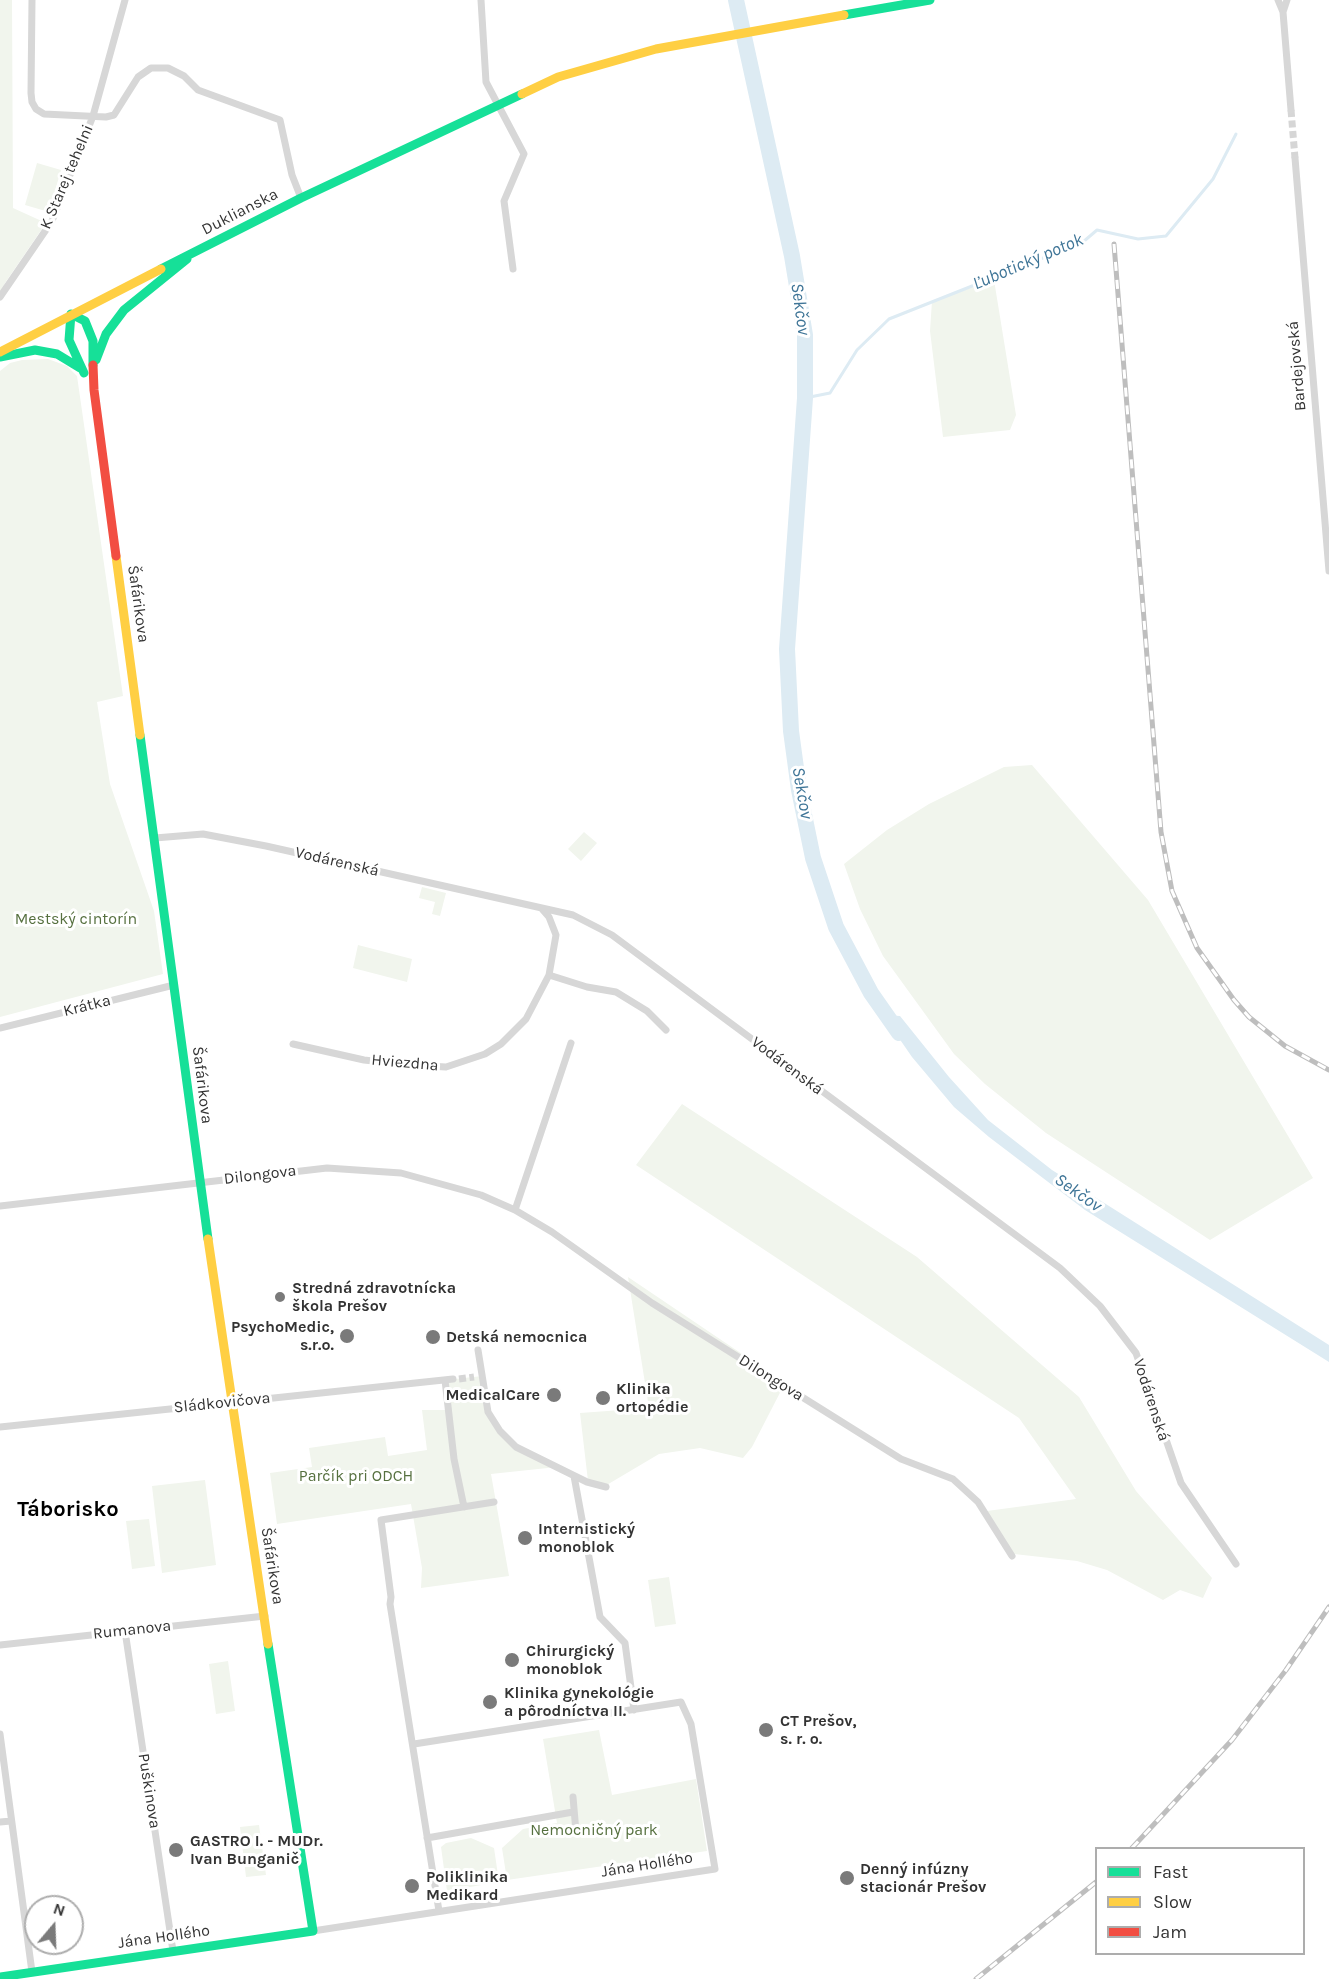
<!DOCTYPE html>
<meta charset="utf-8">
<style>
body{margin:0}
#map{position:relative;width:1329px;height:1979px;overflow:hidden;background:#fff;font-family:Karla,sans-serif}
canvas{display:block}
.legend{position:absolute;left:1095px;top:1847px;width:210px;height:108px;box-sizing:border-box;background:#fff;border:2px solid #adadad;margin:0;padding:8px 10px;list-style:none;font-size:18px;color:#333}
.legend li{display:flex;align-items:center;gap:12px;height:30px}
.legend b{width:30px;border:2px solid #adadad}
.north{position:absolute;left:24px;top:1895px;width:60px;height:60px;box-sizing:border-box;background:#fff;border:2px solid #adadad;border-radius:50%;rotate:19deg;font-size:16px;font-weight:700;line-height:24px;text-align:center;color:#333}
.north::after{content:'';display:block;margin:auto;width:21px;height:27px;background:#7a7a7a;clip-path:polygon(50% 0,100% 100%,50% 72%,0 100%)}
</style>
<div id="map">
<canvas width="1329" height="1979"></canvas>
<ul class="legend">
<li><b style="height:8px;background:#16e098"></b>Fast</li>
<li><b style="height:8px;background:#ffcf43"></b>Slow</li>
<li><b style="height:8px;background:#f24e42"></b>Jam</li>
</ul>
<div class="north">N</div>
</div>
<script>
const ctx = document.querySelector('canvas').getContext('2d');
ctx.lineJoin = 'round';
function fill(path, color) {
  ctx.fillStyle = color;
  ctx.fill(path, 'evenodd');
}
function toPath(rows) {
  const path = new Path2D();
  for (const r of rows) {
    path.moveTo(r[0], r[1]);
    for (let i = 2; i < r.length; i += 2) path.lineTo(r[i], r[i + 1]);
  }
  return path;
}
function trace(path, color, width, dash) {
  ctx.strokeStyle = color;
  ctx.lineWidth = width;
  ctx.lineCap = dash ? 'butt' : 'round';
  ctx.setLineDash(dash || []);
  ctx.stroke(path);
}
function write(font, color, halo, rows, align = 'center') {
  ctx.font = font + ' Karla,sans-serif';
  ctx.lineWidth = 6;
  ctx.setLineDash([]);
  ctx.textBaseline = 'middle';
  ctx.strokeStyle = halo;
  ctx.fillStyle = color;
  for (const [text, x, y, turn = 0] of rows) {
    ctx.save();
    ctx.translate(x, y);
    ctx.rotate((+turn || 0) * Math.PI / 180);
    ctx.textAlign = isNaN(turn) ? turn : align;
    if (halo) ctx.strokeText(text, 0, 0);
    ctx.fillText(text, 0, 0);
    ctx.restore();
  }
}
const green = toPath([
 [0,0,12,0,13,208,46,223,5,283,0,297],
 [37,163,61,170,49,212,25,205],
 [994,280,1016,415,1010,430,943,437,930,331,932,301],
 [48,359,67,366,77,376,123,696,97,702,110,784,154,911,163,974,0,1017,0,371,10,363,22,360],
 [1032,765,1148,900,1313,1178,1210,1240,1046,1133,985,1084,954,1054,883,956,860,909,844,864,887,830,929,804,1004,767],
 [584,832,597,843,581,861,568,849],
 [422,887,446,893,440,916,432,914,435,902,419,898],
 [358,945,412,959,407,982,353,968],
 [682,1104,917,1257,1079,1397,1136,1491,1212,1578,1203,1598,1180,1590,1163,1600,1107,1570,1077,1561,1014,1554,987,1511,1076,1499,1019,1418,636,1165],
 [628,1277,785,1383,752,1447,743,1458,700,1448,659,1454,605,1486,588,1481,580,1413,649,1408],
 [483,1376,488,1413,507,1438,557,1467,491,1474,509,1576,421,1588,422,1568,411,1504,277,1524,270,1473,312,1467,309,1448,385,1437,388,1456,427,1450,422,1410,448,1410,445,1380],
 [205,1480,216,1565,162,1573,152,1486],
 [149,1519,155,1566,132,1569,126,1521],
 [669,1577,676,1624,655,1627,648,1580],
 [228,1661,235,1711,216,1714,209,1664],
 [599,1730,612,1795,696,1779,707,1851,507,1880,502,1848,523,1829,557,1823,543,1739],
 [259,1825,266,1875,246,1877,240,1827],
 [471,1838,494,1848,499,1882,447,1891,441,1847,446,1843]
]);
const water = toPath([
 [883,1015,900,1016,949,1077,988,1120,1052,1170,1329,1345,1329,1362,1085,1210,989,1137,954,1107,912,1057]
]);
const stream = toPath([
 [805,398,830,393,857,350,889,319,1083,242,1097,230,1138,239,1166,236,1213,179,1236,134]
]);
const river = toPath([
 [736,0,792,256,805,335,805,398,787,649,791,731,799,790,813,858,836,927,871,993,899,1033]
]);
const streetTunnel = toPath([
 [1291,110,1295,158],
 [459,1379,474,1377]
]);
const street = toPath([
 [32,0,31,93,32,102,36,109,44,114,106,117,114,115,138,77,151,68,168,68,184,76,198,90,280,120,292,175,301,198],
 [481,0,486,82,524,154,504,201,513,269],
 [1278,0,1283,12,1291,110],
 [1283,12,1287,0],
 [1295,158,1329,571],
 [0,297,52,221,93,116,125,0],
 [155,838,203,834,266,846,573,915,612,935,1060,1268,1100,1306,1136,1353,1181,1483,1236,1564],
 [549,975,587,987,616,992,647,1011,666,1030],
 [0,1028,174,985],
 [293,1044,364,1060,410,1065,446,1067,485,1054,501,1044,526,1019,549,975,556,935,549,917,542,909],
 [0,1206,327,1168,401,1173,481,1195,515,1210,552,1232,652,1303,901,1459,953,1479,978,1502,1012,1556],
 [515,1210,571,1043],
 [478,1350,488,1412,500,1431,516,1447,587,1482,606,1487],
 [445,1380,454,1459,464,1507],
 [0,1427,453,1379],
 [574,1476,600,1617,625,1643,634,1710],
 [125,1631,173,1951],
 [0,1645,265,1616],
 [0,1734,32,1972],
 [573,1797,576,1832],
 [0,1822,11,1821],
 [427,1838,573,1812],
 [439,1911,390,1604,391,1597,381,1520,494,1502],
 [313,1931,715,1869,691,1724,681,1702,414,1744]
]);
const fast = toPath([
 [844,15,930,0],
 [161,269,301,198,522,94],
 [0,357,35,350,57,354,80,368],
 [96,360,106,334,124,310,187,259],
 [84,373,69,340,71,314,85,321,93,341,93,365],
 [140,735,208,1239],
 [0,1977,313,1931,268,1644]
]);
const slow = toPath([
 [522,94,558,77,656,49,844,15],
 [0,352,161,269],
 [116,556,140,735],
 [208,1239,268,1644]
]);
const jam = toPath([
 [93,365,94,390,116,556]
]);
const rail = toPath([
 [1114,244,1161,832,1172,891,1197,948,1234,1000,1249,1017,1285,1046,1329,1070],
 [1132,1848,1232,1740,1286,1670,1329,1607],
 [976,1979,1096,1882]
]);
const markers = [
 [280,1297,6,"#7a7a7a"],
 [347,1336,8,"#7a7a7a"],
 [433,1337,8,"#7a7a7a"],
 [554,1395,8,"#7a7a7a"],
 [603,1398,8,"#7a7a7a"],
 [525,1538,8,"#7a7a7a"],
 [512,1660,8,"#7a7a7a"],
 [490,1702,8,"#7a7a7a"],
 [766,1730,8,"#7a7a7a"],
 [176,1850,8,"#7a7a7a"],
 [847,1878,8,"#7a7a7a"],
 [412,1886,8,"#7a7a7a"]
];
const streetNames = [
 ["K Starej tehelni",67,177,-67],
 ["Duklianska",240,212,-27],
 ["Bardejovská",1297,366,-95],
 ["Šafárikova",138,604,82],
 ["Vodárenská",337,862,13],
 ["Krátka",87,1006,-14],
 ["Hviezdna",405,1063,5],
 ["Vodárenská",787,1066,37],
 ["Šafárikova",202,1085,83],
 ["Dilongova",260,1175,-7],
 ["Dilongova",771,1378,32],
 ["Vodárenská",1151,1400,72],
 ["Sládkovičova",222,1403,-6],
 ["Šafárikova",272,1566,81],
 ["Rumanova",132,1630,-6],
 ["Puškinova",149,1791,81],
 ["Jána Hollého",647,1865,-9],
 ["Jána Hollého",164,1937,-8]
];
const parkNames = [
 ["Mestský cintorín",76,919],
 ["Parčík pri ODCH",356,1476],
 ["Nemocničný park",594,1830]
];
const poiNames = [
 ["Stredná zdravotnícka",292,1288],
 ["škola Prešov",292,1306],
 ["PsychoMedic,",334,1327,"right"],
 ["s.r.o.",334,1345,"right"],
 ["Detská nemocnica",446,1337],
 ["Klinika",616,1389],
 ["ortopédie",616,1407],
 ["MedicalCare",540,1395,"right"],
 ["Internistický",538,1529],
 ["monoblok",538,1547],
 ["Chirurgický",526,1651],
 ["monoblok",526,1669],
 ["Klinika gynekológie",504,1693],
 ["a pôrodníctva II.",504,1711],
 ["CT Prešov,",780,1721],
 ["s. r. o.",780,1739],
 ["GASTRO I. - MUDr.",190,1841],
 ["Ivan Bunganič",190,1859],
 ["Denný infúzny",860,1869],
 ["stacionár Prešov",860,1887],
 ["Poliklinika",426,1877],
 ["Medikard",426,1895]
];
const waterNames = [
 ["Ľubotický potok",1028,262,-23],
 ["Sekčov",800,309,82],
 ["Sekčov",802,793,80],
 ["Sekčov",1078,1193,35]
];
const districtNames = [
 ["Táborisko",68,1510]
];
fill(green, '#f1f5ed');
fill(water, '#ddebf3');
trace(stream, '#ddebf3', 3);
trace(river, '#ddebf3', 16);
trace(streetTunnel, '#d6d6d6', 7, [7, 3.5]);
trace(street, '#d7d7d7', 7);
trace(fast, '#16e098', 9);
trace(slow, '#ffcf43', 9);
trace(jam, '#f24e42', 9);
trace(rail, '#bebebe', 5);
trace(rail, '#fff', 3, [9]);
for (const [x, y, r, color] of markers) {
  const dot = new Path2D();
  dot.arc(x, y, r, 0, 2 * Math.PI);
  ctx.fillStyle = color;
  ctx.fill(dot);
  trace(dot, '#fff', 2);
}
write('16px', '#333', '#fff', streetNames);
write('16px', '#56703f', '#fff', parkNames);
write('bold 16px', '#333', '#fff', poiNames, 'left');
write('italic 18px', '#3f7597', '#fff', waterNames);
write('bold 22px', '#000', '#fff', districtNames);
</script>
